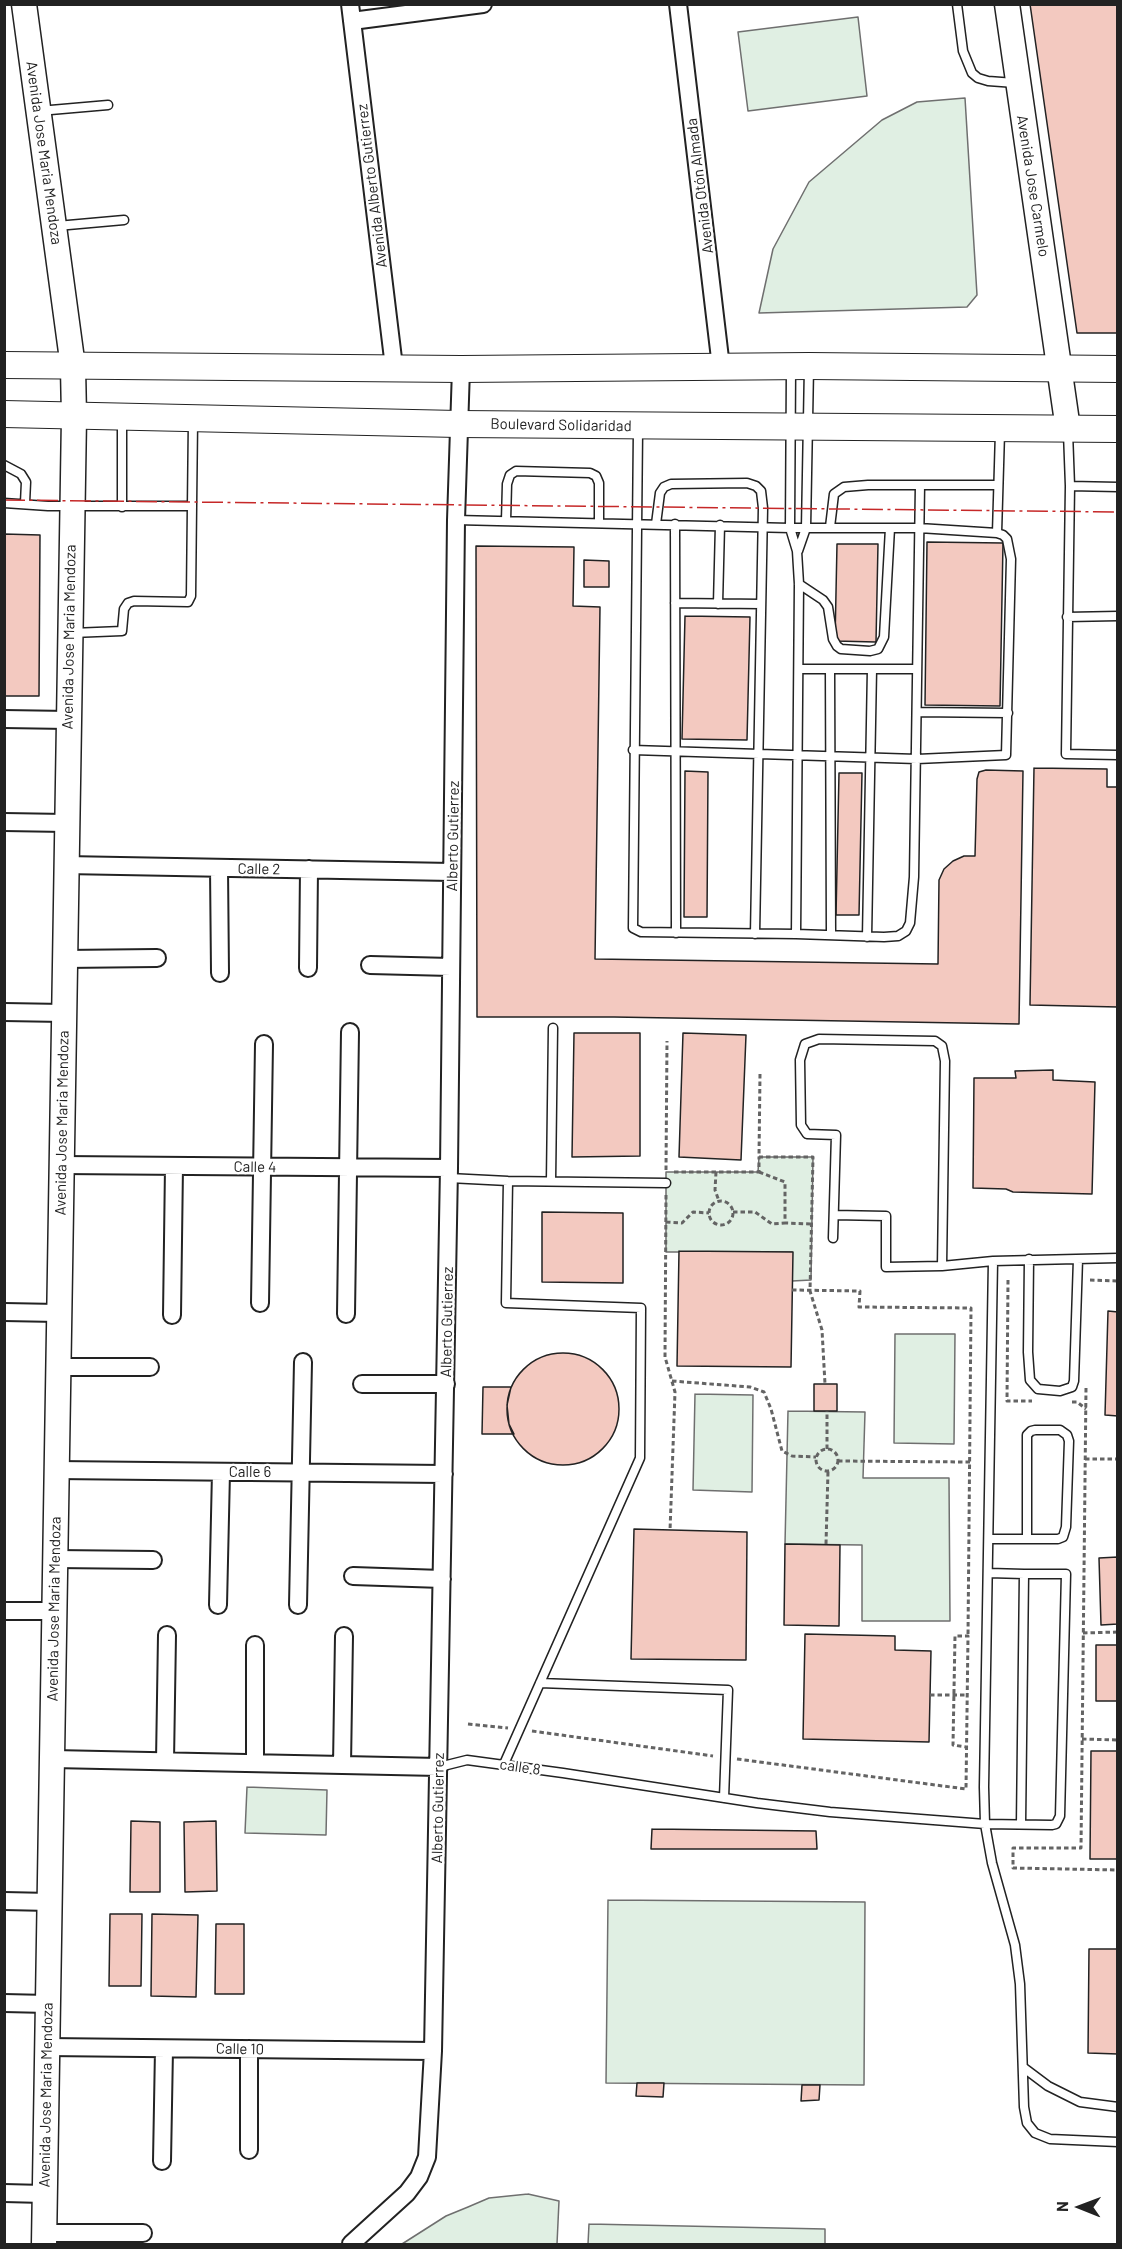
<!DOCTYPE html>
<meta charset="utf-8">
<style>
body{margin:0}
#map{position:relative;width:1122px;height:2249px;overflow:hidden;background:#fff;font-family:Barlow,sans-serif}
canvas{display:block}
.frame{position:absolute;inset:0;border:6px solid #222;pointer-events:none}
.north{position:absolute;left:1050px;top:2177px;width:60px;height:60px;-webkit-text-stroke:4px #fff;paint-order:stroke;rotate:271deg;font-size:16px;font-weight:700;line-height:24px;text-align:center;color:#222}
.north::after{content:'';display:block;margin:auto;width:21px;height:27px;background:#222;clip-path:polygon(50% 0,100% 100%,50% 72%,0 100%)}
</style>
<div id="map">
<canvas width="1122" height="2249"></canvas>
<div class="frame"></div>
<div class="north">N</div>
</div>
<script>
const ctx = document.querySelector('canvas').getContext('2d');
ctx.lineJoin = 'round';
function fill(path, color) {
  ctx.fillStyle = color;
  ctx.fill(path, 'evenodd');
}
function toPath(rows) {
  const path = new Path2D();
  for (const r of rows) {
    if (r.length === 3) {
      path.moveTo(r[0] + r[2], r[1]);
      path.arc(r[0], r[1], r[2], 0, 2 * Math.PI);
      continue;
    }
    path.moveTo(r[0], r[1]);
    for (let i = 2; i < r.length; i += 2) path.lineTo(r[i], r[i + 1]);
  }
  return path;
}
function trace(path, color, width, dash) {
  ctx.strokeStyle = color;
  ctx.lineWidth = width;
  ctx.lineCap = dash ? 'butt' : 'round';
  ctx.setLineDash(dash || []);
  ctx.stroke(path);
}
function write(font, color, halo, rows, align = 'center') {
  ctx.font = font + ' Barlow,sans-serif';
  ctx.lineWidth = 4.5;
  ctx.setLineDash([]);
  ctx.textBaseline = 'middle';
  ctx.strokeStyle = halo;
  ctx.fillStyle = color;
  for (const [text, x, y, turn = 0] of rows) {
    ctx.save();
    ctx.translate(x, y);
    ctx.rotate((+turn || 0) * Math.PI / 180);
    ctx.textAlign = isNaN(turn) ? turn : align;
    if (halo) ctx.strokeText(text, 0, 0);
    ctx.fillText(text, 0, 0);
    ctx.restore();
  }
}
const green = toPath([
 [858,17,867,96,748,111,738,32,858,17],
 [965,98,977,295,967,307,759,313,773,249,809,182,882,120,917,102,965,98],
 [759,1157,813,1157,811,1280,792,1281,792,1252,666,1252,666,1172,758,1172,759,1157],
 [895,1334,955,1334,954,1444,894,1443,895,1334],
 [695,1394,753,1395,752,1492,693,1490,695,1394],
 [788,1411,865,1412,863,1478,949,1478,950,1621,862,1621,862,1545,785,1544,788,1411],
 [247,1787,327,1790,326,1835,245,1833,247,1787],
 [608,1900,865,1902,864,2085,606,2083,608,1900],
 [528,2194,559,2201,557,2244,402,2244,446,2216,468,2207,489,2198,528,2194],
 [589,2224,825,2229,825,2244,588,2244,589,2224]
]);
const building = toPath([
 [1030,4,1118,4,1118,333,1077,333,1030,4],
 [4,534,40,535,39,696,4,696,4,534],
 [927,542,1003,543,1000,706,925,705,927,542],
 [837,544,878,544,876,642,835,641,837,544],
 [476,546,574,547,573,606,600,607,595,959,938,964,939,880,944,869,953,861,964,856,975,856,977,779,979,772,986,770,1023,771,1019,1024,614,1017,477,1017,476,546],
 [584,560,609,561,609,587,584,587,584,560],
 [685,616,750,617,747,740,682,739,685,616],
 [1034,768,1107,769,1107,787,1118,787,1118,1007,1030,1005,1034,768],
 [685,771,708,772,707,917,684,917,685,771],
 [839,773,862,773,859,915,836,915,839,773],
 [574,1033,640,1033,640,1156,572,1157,574,1033],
 [683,1033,746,1035,741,1160,679,1157,683,1033],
 [1053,1070,1053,1080,1095,1082,1092,1194,1013,1192,1006,1189,973,1188,974,1078,1016,1078,1015,1071,1053,1070],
 [542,1212,623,1213,623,1283,542,1282,542,1212],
 [679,1251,793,1252,791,1367,677,1366,679,1251],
 [1108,1311,1118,1312,1118,1416,1105,1415,1108,1311],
 [563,1409,56],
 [814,1384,837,1384,837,1411,814,1411,814,1384],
 [483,1387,511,1387,507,1405,509,1424,514,1434,482,1434,483,1387],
 [634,1529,747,1532,746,1660,631,1659,634,1529],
 [785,1544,840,1545,839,1626,784,1625,785,1544],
 [1118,1557,1118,1624,1101,1625,1099,1558,1118,1557],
 [805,1634,895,1636,895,1650,931,1651,929,1742,803,1739,805,1634],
 [1096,1645,1118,1645,1118,1701,1096,1701,1096,1645],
 [1091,1751,1118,1751,1118,1859,1090,1859,1091,1751],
 [131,1821,160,1822,160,1892,130,1892,131,1821],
 [216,1821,217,1891,185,1892,184,1822,216,1821],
 [652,1829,816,1831,817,1849,651,1849,652,1829],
 [110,1914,142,1914,141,1986,109,1986,110,1914],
 [152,1914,198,1915,196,1997,151,1996,152,1914],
 [216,1924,244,1924,244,1994,215,1994,216,1924],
 [1089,1949,1118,1949,1118,2054,1088,2053,1089,1949],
 [637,2083,664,2083,663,2097,636,2096,637,2083],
 [802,2085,820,2085,819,2100,801,2101,802,2085]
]);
const path = toPath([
 [760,1074,759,1157,813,1157,810,1291,822,1330,825,1384],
 [666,1170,667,1041],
 [674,1172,759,1172,759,1157],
 [716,1172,715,1190,719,1201],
 [759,1172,785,1182,785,1223,812,1224],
 [666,1195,665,1357,675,1392,670,1531],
 [721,1213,12],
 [733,1212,755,1212,772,1224,785,1223],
 [666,1222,682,1223,693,1212,709,1213],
 [1008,1280,1007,1401,1032,1401],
 [1090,1280,1118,1281],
 [792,1290,860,1291,859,1307,971,1308,968,1636],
 [672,1381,750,1387,764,1392,771,1409,782,1451,792,1456,816,1457],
 [1086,1388,1081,1848,1013,1848,1013,1868,1118,1870],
 [1072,1402,1077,1402,1086,1409],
 [827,1460,11],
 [827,1449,827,1411],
 [1085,1459,1118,1459],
 [838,1461,970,1462],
 [826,1544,828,1471],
 [1083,1633,1118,1632],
 [930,1695,967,1695],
 [468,1724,508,1728],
 [532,1731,713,1756],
 [1082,1739,1118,1740],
 [737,1759,966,1789,968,1636,955,1636,953,1745,966,1747]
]);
const lane = toPath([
 [957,4,963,51,972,73,978,78,988,81,1015,83],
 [39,111,108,105],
 [57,226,124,220],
 [122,420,122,507],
 [638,430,633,928,641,932,796,934,799,584,797,551,790,528,791,369],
 [1068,432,1070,486,1066,754,1118,755],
 [4,465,21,474,26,482,25,503],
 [1070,486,1118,487],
 [4,503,48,506,192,506,193,421],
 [456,520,790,528,919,528,997,533,1003,535,1007,539,1011,559,1006,755,917,759,633,750],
 [506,521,507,484,510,475,516,471,590,473,596,476,599,483,599,523],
 [656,524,660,493,664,487,671,484,747,483,756,486,761,491,763,508,755,934],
 [675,524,676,933],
 [830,527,834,494,844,487,868,485,998,485],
 [997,533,1000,432],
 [798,551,806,528,809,367],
 [799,584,823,600,828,607,833,639,837,646,841,649,870,651,878,649,884,637,890,528],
 [675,603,761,604],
 [718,604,720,525],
 [1067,617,1118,616],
 [72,633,122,631,124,609,128,603,134,601,188,602,191,596,192,506],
 [800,669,917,669],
 [830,669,831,935],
 [917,712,1008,713],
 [796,934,884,937,898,936,906,931,910,923,914,877,920,485],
 [867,937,872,669],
 [449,1178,508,1181,666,1183],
 [551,1181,553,1028],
 [834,1215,886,1216,886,1267,942,1266,993,1261,984,1787,985,1824,992,1863,1015,1945,1020,1984,1024,2107,1027,2123,1035,2133,1050,2139,1118,2142],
 [833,1238,836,1135,807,1134,801,1125,800,1060,805,1044,819,1039,935,1041,942,1046,945,1061,942,1266],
 [1029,1259,1028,1352,1030,1380,1038,1389,1060,1391,1072,1387,1074,1381,1078,1259],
 [993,1261,1118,1258],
 [990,1539,1058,1539,1063,1537,1066,1527,1069,1441,1067,1435,1060,1430,1035,1430,1031,1431,1027,1435,1027,1539],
 [989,1573,1024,1574],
 [540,1683,728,1690,724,1798],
 [504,1764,640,1458,641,1308,506,1303,508,1181],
 [439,1767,467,1760,563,1773,757,1803,830,1812,985,1824,1052,1825,1056,1824,1060,1816,1066,1574,1024,1574,1021,1824],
 [1024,2068,1048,2086,1080,2102,1118,2107]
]);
const street = toPath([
 [350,4,394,367],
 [678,4,721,367],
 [352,21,483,4],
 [4,719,68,720],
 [4,822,66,823],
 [65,865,452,872],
 [219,868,220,973],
 [64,959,157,958],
 [370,965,451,967],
 [308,968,309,869],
 [4,1012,64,1013],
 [61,1165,449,1168],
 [260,1303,264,1044],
 [4,1312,58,1313],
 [346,1314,350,1032],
 [172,1315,174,1166],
 [57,1367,150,1367],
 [362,1384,446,1384],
 [56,1470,444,1474],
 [55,1559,153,1560],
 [353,1576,442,1579],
 [218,1605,221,1472],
 [298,1605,303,1362],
 [4,1611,54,1611],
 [255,1645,255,1763],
 [53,1759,439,1767],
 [165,1761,167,1635],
 [342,1765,344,1636],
 [4,1901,50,1902],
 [4,2003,48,2004],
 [46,2047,433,2051],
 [249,2150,249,2049],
 [162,2161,164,2049],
 [4,2193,44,2194],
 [44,2233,143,2233],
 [351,2244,407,2193,419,2177,427,2157,433,2051,449,1168,456,520,461,369]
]);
const secondary = toPath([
 [24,4,73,367,74,417,44,2244],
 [1007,4,1068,429]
]);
const primary = toPath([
 [4,365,461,369,809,366,1118,369],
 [4,414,458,424,1118,429]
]);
const power = toPath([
 [4,500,1118,512]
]);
const streetNames = [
 ["Avenida Jose Maria Mendoza",44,153,82],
 ["Avenida Alberto Gutierrez",372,186,-97],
 ["Avenida Otón Almada",700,186,-97],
 ["Avenida Jose Carmelo",1033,186,81],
 ["Boulevard Solidaridad",561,425,1],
 ["Avenida Jose Maria Mendoza",69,637,-89],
 ["Alberto Gutierrez",453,836,-89],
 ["Calle 2",259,869,1],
 ["Avenida Jose Maria Mendoza",62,1123,-89],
 ["Calle 4",255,1167,1],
 ["Alberto Gutierrez",447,1322,-89],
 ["Calle 6",250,1472],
 ["Avenida Jose Maria Mendoza",54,1609,-89],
 ["calle 8",520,1767,8],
 ["Alberto Gutierrez",438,1808,-89],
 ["Calle 10",240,2049,1],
 ["Avenida Jose Maria Mendoza",46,2095,-89]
];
fill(green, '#e0efe3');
trace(green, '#6f6f6f', 1.5);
fill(building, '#f3c9c0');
trace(building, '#222', 1.5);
trace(lane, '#222', 11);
trace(street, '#222', 20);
trace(secondary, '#222', 27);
trace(primary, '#222', 28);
trace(path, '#646464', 3, [4.5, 3]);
trace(lane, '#fff', 8);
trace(street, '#fff', 16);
trace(secondary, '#fff', 24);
trace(primary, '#fff', 26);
trace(power, '#c62828', 1.5, [21, 4.5, 3, 4.5]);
write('15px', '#222', '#fff', streetNames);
</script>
